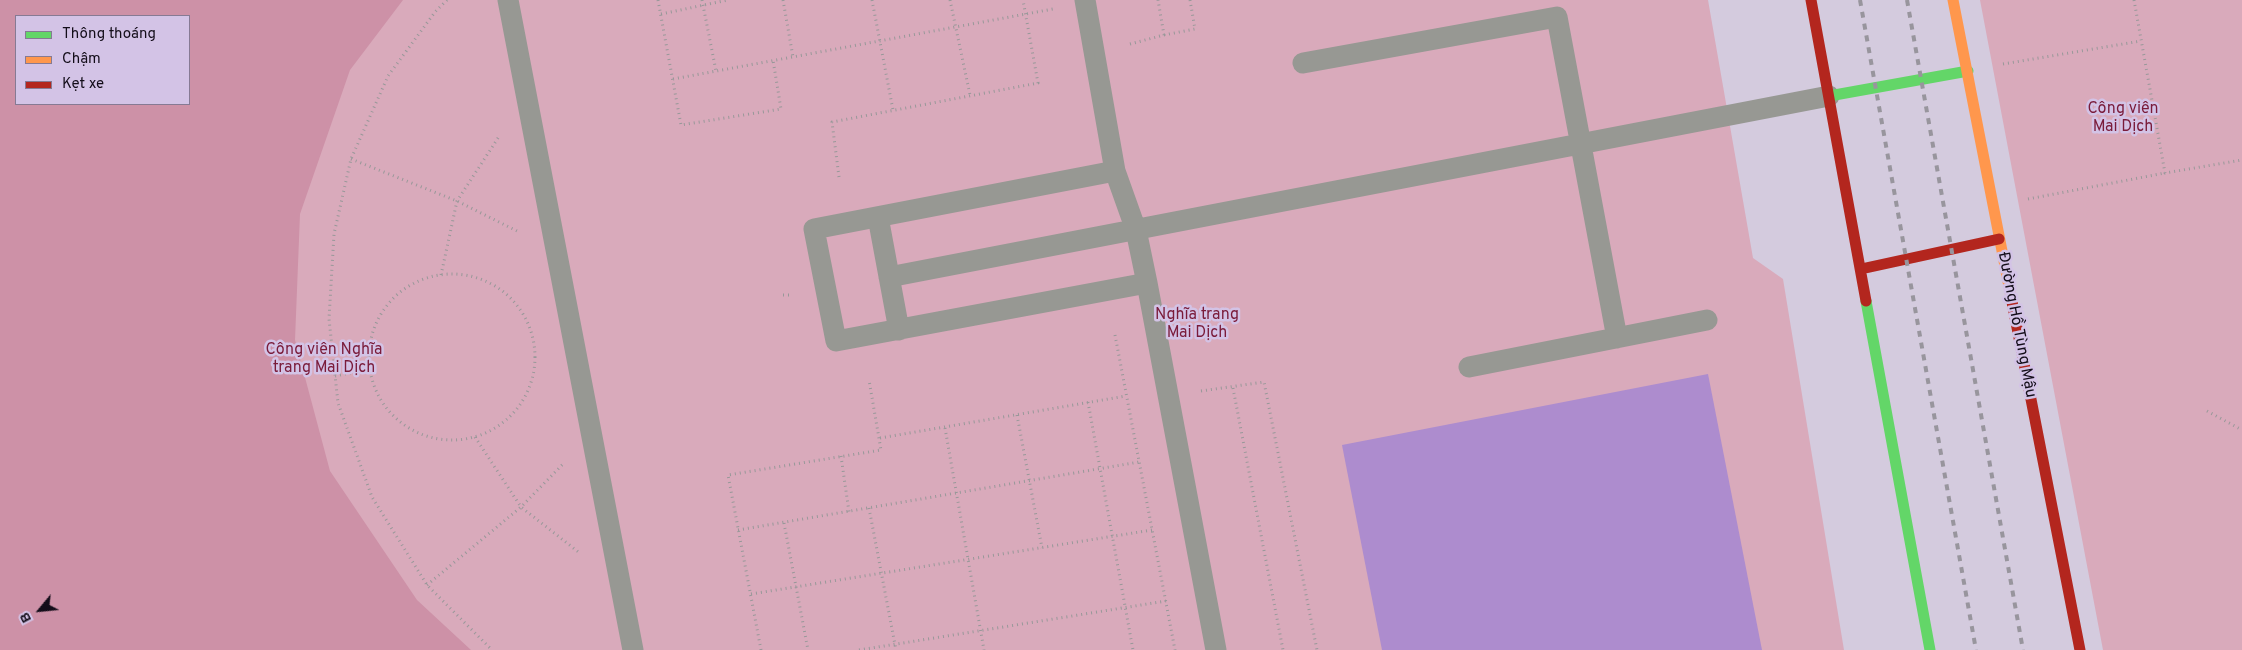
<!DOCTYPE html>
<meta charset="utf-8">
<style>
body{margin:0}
#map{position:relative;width:2242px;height:650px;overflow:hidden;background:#d4cbde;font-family:Overpass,sans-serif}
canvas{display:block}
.legend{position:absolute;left:15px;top:15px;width:175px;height:90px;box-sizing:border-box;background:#d3c3e6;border:1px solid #867a94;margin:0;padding:6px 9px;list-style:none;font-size:15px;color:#130d19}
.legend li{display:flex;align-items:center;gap:10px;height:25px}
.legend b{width:25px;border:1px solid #867a94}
.north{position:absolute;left:15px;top:585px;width:50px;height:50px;-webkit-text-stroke:4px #d3c3e6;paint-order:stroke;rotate:242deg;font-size:14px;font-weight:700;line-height:20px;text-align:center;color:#130d19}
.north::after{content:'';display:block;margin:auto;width:18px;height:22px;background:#130d19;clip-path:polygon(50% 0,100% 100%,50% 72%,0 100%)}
</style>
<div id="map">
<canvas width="2242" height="650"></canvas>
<ul class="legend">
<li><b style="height:6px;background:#63d668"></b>Thông thoáng</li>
<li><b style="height:6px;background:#ff974d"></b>Chậm</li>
<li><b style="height:6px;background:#b3261e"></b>Kẹt xe</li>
</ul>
<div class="north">B</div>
</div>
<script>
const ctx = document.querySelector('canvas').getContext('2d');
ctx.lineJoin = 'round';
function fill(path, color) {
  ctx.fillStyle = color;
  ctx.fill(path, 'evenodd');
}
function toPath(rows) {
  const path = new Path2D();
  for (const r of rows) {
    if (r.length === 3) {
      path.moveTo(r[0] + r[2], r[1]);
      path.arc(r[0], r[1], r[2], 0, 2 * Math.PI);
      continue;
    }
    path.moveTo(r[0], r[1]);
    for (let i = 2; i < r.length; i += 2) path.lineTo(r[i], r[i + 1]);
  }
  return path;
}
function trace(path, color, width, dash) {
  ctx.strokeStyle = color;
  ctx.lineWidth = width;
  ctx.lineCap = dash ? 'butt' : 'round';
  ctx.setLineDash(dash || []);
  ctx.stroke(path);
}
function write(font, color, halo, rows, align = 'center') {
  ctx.font = font + ' Overpass,sans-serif';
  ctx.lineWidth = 5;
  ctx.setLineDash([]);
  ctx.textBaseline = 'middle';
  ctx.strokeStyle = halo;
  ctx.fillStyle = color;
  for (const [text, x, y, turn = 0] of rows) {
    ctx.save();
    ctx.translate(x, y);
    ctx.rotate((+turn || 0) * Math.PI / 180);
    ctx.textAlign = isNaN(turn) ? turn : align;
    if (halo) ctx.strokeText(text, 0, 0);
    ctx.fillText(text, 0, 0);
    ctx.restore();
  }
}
const green = toPath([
 [0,0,1708,0,1753,258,1783,279,1844,650,0,650],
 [16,16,189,16,189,104,16,104],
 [1980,0,2242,0,2242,650,2103,650]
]);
const forest = toPath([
 [0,0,403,0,350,70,300,214,295,340,330,471,417,600,471,650,0,650],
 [16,16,189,16,189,104,16,104]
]);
const water = toPath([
 [1708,374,1762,650,1382,650,1342,445]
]);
const path = toPath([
 [447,0,435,12,388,76,351,159,334,234,329,319,338,403,372,497,427,585,492,650],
 [658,0,681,125,781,109,773,60],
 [702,0,716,71],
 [783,0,793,57],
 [872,0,893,110],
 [950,0,970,95],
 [2134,0,2165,173,2242,160],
 [661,14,728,0],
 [1164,35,1195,29,1190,0],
 [1130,44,1164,35,1158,0],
 [2003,64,2141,41],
 [673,79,1053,9],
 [351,159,457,201,519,232],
 [839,177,832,122,1038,83,1023,0],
 [2028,199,2165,173],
 [452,357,83],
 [441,275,457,201,500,135],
 [783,295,793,295],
 [1115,335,1175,650],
 [335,376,369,369],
 [1233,388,1283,650],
 [1201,391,1264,382,1317,650],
 [1088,402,1133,650],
 [2207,411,2242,430],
 [1017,415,1042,548],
 [945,428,984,650],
 [475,437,521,507,581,554],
 [880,438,1126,396],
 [841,456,849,512],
 [869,508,896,650],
 [784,523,808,650],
 [738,530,1139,462],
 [427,585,521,507,564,463],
 [751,594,1152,530],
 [761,650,728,475,881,450,869,380],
 [859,650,1166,601]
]);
const lane = toPath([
 [508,0,633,650],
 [1085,0,1115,171,1136,230,1147,283,1216,650],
 [1303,63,1557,17,1617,338],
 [1115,171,814,229,836,341,1147,283],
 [878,217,899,330],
 [889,277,1829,96],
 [1469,367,1707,320]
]);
const fast = toPath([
 [1829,96,1968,71],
 [1866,301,1930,650]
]);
const slow = toPath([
 [1953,0,2012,302]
]);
const jam = toPath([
 [1811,0,1866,301],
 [1861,269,1999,239],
 [2012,302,2080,650]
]);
const rail = toPath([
 [1860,0,1976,650],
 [1907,0,2023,650]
]);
const parkNames = [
 ["Công viên",2123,110],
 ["Mai Dịch",2123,128],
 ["Nghĩa trang",1197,316],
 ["Mai Dịch",1197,334],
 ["Công viên Nghĩa",324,351],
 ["trang Mai Dịch",324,369]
];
const streetNames = [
 ["Đường Hồ Tùng Mậu",2016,325,79]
];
fill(green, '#d9aabb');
fill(forest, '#cd91a7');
fill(water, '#ad8cce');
trace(path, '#989899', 3, [1, 4]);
trace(lane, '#979893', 21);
trace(fast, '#63d668', 11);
trace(slow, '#ff974d', 11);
trace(jam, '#b3261e', 11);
trace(rail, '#98959d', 4, [6, 6]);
write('16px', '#7a1b3a', '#d3c3e6', parkNames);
write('16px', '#130d19', '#d3c3e6', streetNames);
</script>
